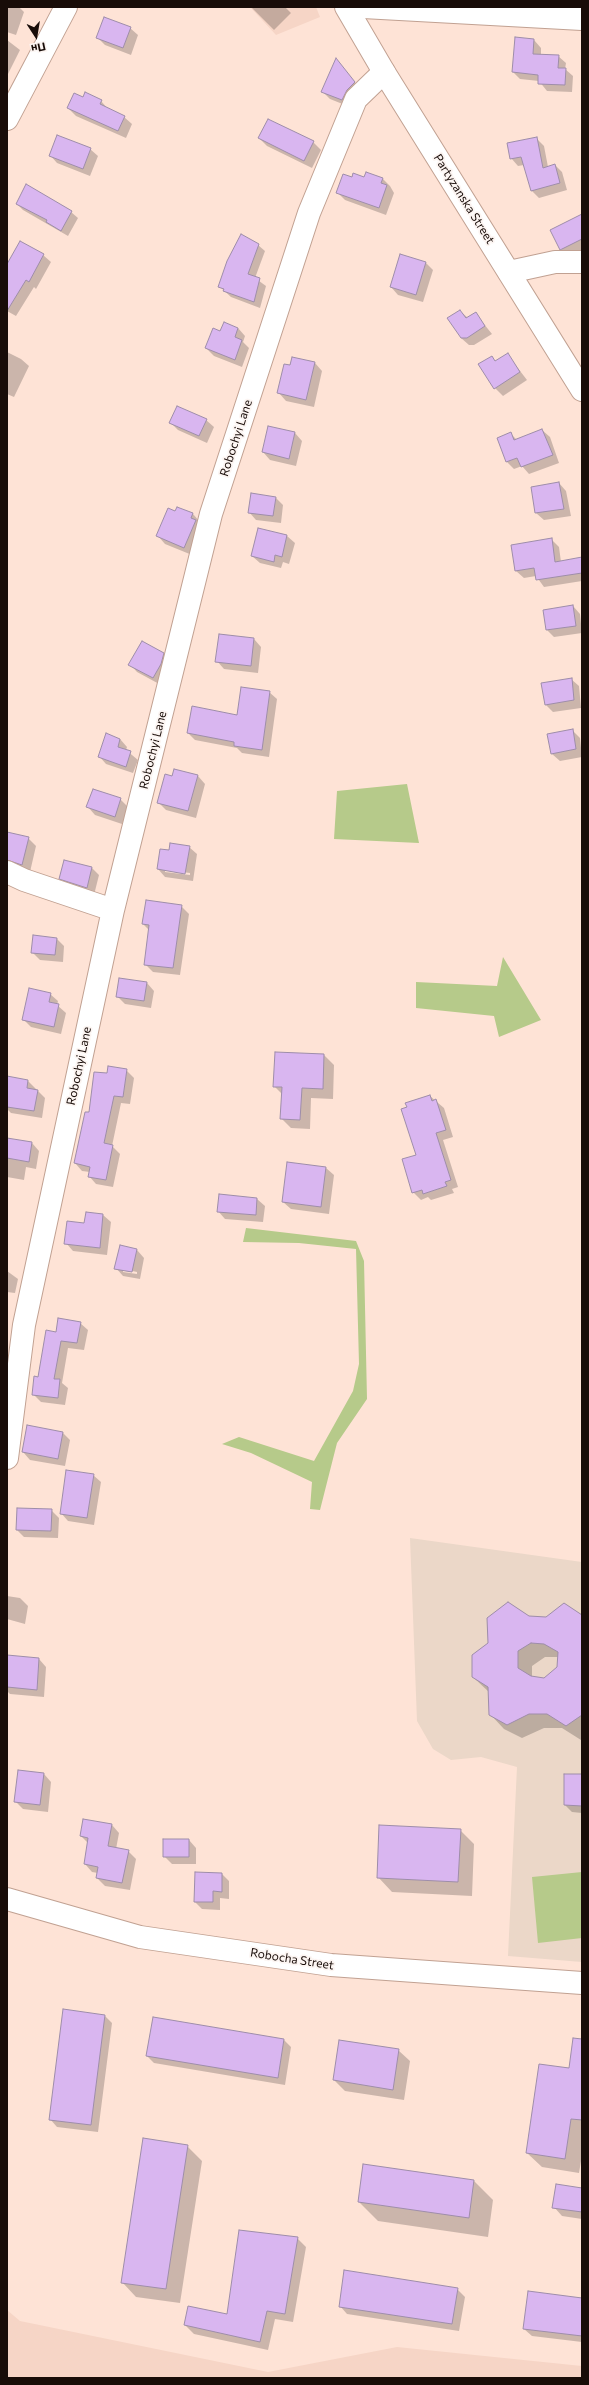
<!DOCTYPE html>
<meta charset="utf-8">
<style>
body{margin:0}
#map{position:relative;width:589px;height:2385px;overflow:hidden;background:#fee3d6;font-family:Commissioner,sans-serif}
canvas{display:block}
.frame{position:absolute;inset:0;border:8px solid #180c08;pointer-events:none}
.north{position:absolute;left:16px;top:16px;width:40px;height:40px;-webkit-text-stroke:3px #fcf5f2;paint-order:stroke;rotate:168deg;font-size:11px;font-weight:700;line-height:16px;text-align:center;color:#180c08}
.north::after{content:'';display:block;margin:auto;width:14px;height:18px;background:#180c08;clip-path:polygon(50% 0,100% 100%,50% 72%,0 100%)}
</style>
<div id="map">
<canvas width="589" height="2385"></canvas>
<div class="frame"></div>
<div class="north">Пн</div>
</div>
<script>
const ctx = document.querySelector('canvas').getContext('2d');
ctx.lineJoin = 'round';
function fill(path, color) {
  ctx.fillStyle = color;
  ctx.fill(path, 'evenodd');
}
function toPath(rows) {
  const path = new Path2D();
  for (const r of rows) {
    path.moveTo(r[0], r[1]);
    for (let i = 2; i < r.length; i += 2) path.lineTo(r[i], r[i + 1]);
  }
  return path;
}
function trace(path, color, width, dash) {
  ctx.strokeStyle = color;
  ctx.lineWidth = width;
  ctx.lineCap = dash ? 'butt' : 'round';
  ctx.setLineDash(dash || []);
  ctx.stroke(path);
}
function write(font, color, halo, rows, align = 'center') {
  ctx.font = font + ' Commissioner,sans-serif';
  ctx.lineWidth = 3.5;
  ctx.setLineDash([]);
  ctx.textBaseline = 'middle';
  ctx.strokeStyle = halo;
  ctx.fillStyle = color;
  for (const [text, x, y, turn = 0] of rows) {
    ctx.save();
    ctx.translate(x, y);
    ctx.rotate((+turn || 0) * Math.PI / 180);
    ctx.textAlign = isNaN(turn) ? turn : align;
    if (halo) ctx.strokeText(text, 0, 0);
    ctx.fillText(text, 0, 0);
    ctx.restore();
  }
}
const built = toPath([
 [250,7,316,7,320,17,276,35],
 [7,2310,20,2321,268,2372,397,2347,582,2366,582,2378,7,2378]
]);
const education = toPath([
 [410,1538,582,1562,582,1962,508,1956,517,1767,481,1757,451,1760,433,1749,417,1721]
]);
const green = toPath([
 [407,784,419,843,334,839,337,791],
 [503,957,541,1020,499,1037,494,1016,416,1008,416,982,497,986],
 [246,1228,356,1241,364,1261,367,1399,337,1443,320,1510,310,1509,312,1482,251,1453,222,1444,239,1437,314,1461,353,1391,359,1364,356,1249,299,1243,243,1242],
 [582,1872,582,1938,538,1943,532,1877]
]);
const shadow = toPath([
 [7,7,19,7,24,12,16,35,7,32],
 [251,7,285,7,291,13,274,30],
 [130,28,138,35,131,55,105,45,98,38],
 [7,40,20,50,7,76],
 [534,40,541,48,541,55,558,56,566,63,565,69,573,76,572,92,547,91,539,81,520,79,513,72],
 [336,59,362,91,350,107,330,99,323,92],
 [83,98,101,101,108,109,124,117,132,124,126,138,76,116,68,108],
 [259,138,313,142,321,150,312,168,267,146],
 [536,138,544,146,548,167,555,165,562,172,567,190,539,198,532,191,524,165,518,166,511,158],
 [90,149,98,156,90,176,57,163,50,155],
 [352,178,383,179,390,186,394,193,386,215,345,200,337,192],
 [17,204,71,212,78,218,68,236,23,210],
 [582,221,582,250,569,256,561,249],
 [258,245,265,251,255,278,266,286,260,308,231,297,219,286],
 [43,255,51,262,36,289,34,287,16,316,7,311,7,266],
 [425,262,433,270,423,302,398,295,391,287],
 [460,311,468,318,475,313,492,334,474,345,469,345,461,338],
 [238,328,245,336,243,342,249,348,242,367,214,356,206,348],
 [7,352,21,359,29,366,14,397,7,394],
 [507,354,527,380,503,396,495,388,492,357,496,362],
 [315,363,322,371,314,407,286,401,279,393,291,366],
 [206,420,214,427,207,443,178,430,171,423],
 [269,427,295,433,302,441,296,466,270,460,263,452],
 [542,430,550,437,559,463,529,474,522,466,514,469,507,462,498,438,511,434,517,440],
 [559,483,566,491,571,516,544,520,536,513,532,488],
 [276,498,283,505,281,523,256,520,249,512],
 [178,508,193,514,200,522,192,555,165,544,158,536],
 [259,529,287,536,295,543,289,564,283,562,281,568,260,563,252,556],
 [551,539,559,547,561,562,582,558,582,581,544,587,536,576,524,578,516,571,512,546],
 [573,606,580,614,582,633,554,637,547,630],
 [254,639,261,647,258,673,224,669,217,661],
 [163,654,171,662,161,685,137,672,130,664],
 [571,679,579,686,581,708,553,712,546,705],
 [269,692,277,699,269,757,242,753,237,748,195,740,188,733,238,716],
 [572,730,580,738,582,757,560,761,552,754],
 [120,739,127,747,126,750,138,760,133,773,106,764,99,756],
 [175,770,198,776,205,784,196,818,166,810,158,802],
 [120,799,128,807,122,824,95,815,88,807],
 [28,838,36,846,30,872,7,866,7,840],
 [189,847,197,854,193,881,165,877,158,869,170,851],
 [165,870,190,873,190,875,165,872],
 [65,861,92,868,99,875,94,895,68,886,60,878],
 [181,906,189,914,180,975,153,972,145,964,149,930,143,924],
 [57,939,64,946,63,962,40,960,32,952],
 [147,983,154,991,151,1008,125,1004,118,997],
 [50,994,58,1001,57,1005,66,1013,61,1034,31,1027,23,1019],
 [276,1053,324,1055,334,1065,333,1099,311,1098,310,1129,291,1128,281,1118,282,1094,274,1086],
 [126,1070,134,1078,130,1104,121,1103,112,1146,120,1154,113,1187,96,1184,89,1176,90,1172,82,1171,75,1163,89,1114,108,1075],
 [7,1081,28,1081,45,1098,42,1118,11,1113,7,1109],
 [430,1096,444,1108,453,1137,443,1140,458,1187,452,1189,454,1193,431,1200,428,1197,421,1200,413,1192,417,1156],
 [7,1139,32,1143,39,1151,36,1169,26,1167,24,1180,7,1177],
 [288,1163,326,1168,334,1175,329,1214,291,1209,283,1202],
 [219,1195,257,1199,265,1206,263,1222,225,1219,218,1211],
 [86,1213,103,1215,111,1222,107,1255,73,1251,66,1243,85,1224],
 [120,1247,137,1250,144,1258,140,1279,123,1276,116,1268],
 [123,1269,137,1272,137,1274,123,1272],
 [7,1271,18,1279,15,1293,7,1292],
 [80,1323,88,1330,84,1350,68,1348,62,1383,68,1388,65,1405,41,1402,33,1394,57,1333],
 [63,1433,70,1440,65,1466,30,1460,23,1452],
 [93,1475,101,1482,94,1525,68,1521,61,1513],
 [51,1510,59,1518,58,1538,24,1537,17,1530],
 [7,1596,20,1598,28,1606,25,1624,7,1619],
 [529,1617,582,1617,581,1740,562,1728,544,1728,522,1738,504,1729,490,1714,490,1693,473,1677],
 [545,1657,559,1657,558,1668,544,1679,532,1677,532,1666],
 [7,1656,39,1659,46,1667,44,1697,10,1694,7,1691],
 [19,1771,44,1774,51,1782,48,1812,23,1809,15,1801],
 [582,1775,582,1813,572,1812,565,1805],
 [112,1825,119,1833,116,1849,128,1851,136,1859,130,1890,105,1886,97,1878,98,1873,92,1872,85,1864,88,1843,81,1836],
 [460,1830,474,1844,472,1896,392,1892,378,1877],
 [189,1840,196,1848,196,1864,172,1864,164,1856],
 [222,1874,229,1881,229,1899,220,1898,220,1910,202,1909,195,1902],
 [105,2016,112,2023,98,2132,57,2127,50,2119],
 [284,2040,291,2047,285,2085,154,2063,147,2056],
 [398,2050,410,2061,404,2100,345,2091,334,2080],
 [582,2053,582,2155,579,2173,542,2167,527,2153,569,2069],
 [187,2146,202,2161,180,2303,136,2297,122,2282],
 [364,2165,474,2181,493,2200,488,2237,378,2221,359,2202],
 [582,2189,582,2219,562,2216,554,2207],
 [297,2238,306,2247,293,2322,275,2319,268,2350,194,2334,185,2325,228,2316],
 [457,2289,465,2297,459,2331,347,2314,340,2306],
 [582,2299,582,2342,532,2336,524,2329]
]);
const building = toPath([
 [104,17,131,27,123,48,96,38,104,17],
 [515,37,534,39,533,54,559,55,558,68,566,68,565,85,538,84,538,75,512,72,515,37],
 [336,58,355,82,347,90,342,100,321,92,336,58],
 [85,92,102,100,100,104,125,116,118,131,67,108,74,93,83,97,85,92],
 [268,119,314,141,304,161,258,138,268,119],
 [57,135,91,148,83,169,49,156,57,135],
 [537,137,543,168,555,164,560,183,531,191,521,157,510,159,507,143,537,137],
 [366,172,383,178,381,183,387,185,379,208,336,193,343,174,352,177,353,173,364,177,366,172],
 [26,184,72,211,61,231,46,222,47,220,16,204,26,184],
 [582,214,582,239,560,250,550,230,582,214],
 [241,234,259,244,248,274,260,278,254,302,223,291,224,289,218,287,227,261,241,234],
 [20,241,44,254,29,282,26,280,7,311,7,264,20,241],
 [400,254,426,262,416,295,390,287,400,254],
 [460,310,466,318,476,312,485,326,467,338,461,338,447,318,460,310],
 [224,322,238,328,235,337,242,340,235,360,205,348,213,328,220,331,224,322],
 [508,353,520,372,494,389,478,364,492,356,495,361,508,353],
 [292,357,315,362,306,400,277,393,284,364,290,365,292,357],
 [177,406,207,419,199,436,169,423,177,406],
 [268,426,295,432,289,459,262,452,268,426],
 [542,429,553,455,521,467,517,458,506,462,497,438,511,432,514,440,542,429],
 [559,482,564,509,535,513,531,487,559,482],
 [251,493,276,497,273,516,248,513,251,493],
 [177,507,193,513,191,518,196,520,184,548,156,536,168,508,175,511,177,507],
 [258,528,287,535,282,557,275,555,274,562,251,556,258,528],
 [552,538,555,562,582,557,582,573,536,580,534,568,515,571,511,545,552,538],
 [573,605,576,626,546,630,543,610,573,605],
 [219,634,254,638,251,666,215,662,219,634],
 [142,641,164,653,161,664,153,678,128,665,142,641],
 [572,678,574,700,545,705,541,683,572,678],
 [241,687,270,691,262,750,234,746,234,742,187,733,192,706,237,715,241,687],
 [573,729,576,749,551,754,547,734,573,729],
 [106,733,120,739,118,747,131,751,126,767,98,757,106,733],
 [174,769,198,775,188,811,157,803,165,774,172,776,174,769],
 [93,789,121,798,115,817,86,807,93,789],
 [7,832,29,837,22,865,7,860,7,832],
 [170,843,190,846,185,874,157,869,160,849,169,850,170,843],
 [64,860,92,867,87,888,59,879,64,860],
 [146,900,182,905,173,968,144,965,149,925,142,924,146,900],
 [33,935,57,938,55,955,31,953,33,935],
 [119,978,147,982,144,1001,116,997,119,978],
 [29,988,51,993,49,1002,59,1004,54,1027,22,1020,29,988],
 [275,1052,324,1054,323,1089,302,1088,300,1120,280,1119,282,1087,273,1087,275,1052],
 [108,1066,127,1069,123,1097,114,1096,104,1143,113,1145,106,1180,88,1177,90,1167,74,1163,85,1112,89,1112,94,1072,107,1073,108,1066],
 [7,1076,28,1080,27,1088,38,1090,34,1111,7,1107,7,1076],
 [430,1095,432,1101,436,1099,446,1130,436,1133,451,1180,445,1182,447,1186,423,1194,422,1190,412,1193,402,1159,416,1155,401,1109,407,1107,405,1103,430,1095],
 [7,1138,32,1142,29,1162,7,1158,7,1138],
 [287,1162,326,1167,321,1207,282,1202,287,1162],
 [219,1194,257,1198,256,1215,217,1212,219,1194],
 [86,1212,103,1214,100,1248,64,1244,67,1221,84,1223,86,1212],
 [120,1245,137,1249,132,1272,114,1269,120,1245],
 [58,1318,81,1322,77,1343,61,1341,54,1379,60,1379,58,1398,32,1395,34,1376,38,1377,46,1330,56,1332,58,1318],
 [27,1425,63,1432,58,1459,22,1452,27,1425],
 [66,1470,94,1474,87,1518,60,1514,66,1470],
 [17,1508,52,1509,51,1531,16,1530,17,1508],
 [508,1602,529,1616,546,1617,564,1603,582,1615,582,1715,566,1726,547,1714,529,1714,507,1725,489,1715,488,1687,472,1677,472,1655,488,1643,487,1618,508,1602],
 [531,1643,544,1644,558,1652,557,1667,544,1678,531,1676,518,1668,518,1651,531,1643],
 [7,1655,39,1658,37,1690,7,1687,7,1655],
 [18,1770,44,1773,40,1805,14,1802,18,1770],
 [564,1774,582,1774,582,1806,564,1805,564,1774],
 [83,1819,112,1824,108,1846,129,1850,122,1883,96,1878,98,1867,84,1864,88,1838,80,1836,83,1819],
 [379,1825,461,1829,458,1882,377,1878,379,1825],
 [163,1839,189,1839,189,1857,163,1857,163,1839],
 [195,1872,222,1873,222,1892,213,1891,213,1902,194,1902,195,1872],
 [63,2009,105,2015,91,2125,49,2120,63,2009],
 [153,2017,284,2039,278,2078,146,2056,153,2017],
 [573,2038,582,2039,582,2120,571,2119,565,2159,526,2153,539,2064,569,2068,573,2038],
 [339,2040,399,2049,393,2090,333,2080,339,2040],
 [143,2138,188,2145,166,2289,121,2283,143,2138],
 [363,2164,474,2180,469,2218,358,2202,363,2164],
 [556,2184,582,2188,582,2212,552,2208,556,2184],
 [239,2230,298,2237,285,2314,267,2311,260,2342,184,2325,188,2306,227,2314,239,2230],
 [344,2270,458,2288,452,2324,339,2307,344,2270],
 [528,2291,582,2298,582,2336,523,2329,528,2291]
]);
const minor = toPath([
 [363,7,582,19],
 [7,119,66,7],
 [509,272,555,262,582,262],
 [7,872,24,880,113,910],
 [7,1458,24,1325,113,910,211,514,309,213,356,99,384,72],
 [7,1899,140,1937,331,1965,582,1983]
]);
const major = toPath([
 [346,7,384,72,582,390]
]);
const streetNames = [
 ["Partyzanska Street",464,199,58],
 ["Robochyi Lane",236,438,-72],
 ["Robochyi Lane",153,750,-76],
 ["Robochyi Lane",79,1066,-78],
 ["Robocha Street",292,1959,9]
];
fill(built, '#f6d5c6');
fill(education, '#ebd7c8');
fill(green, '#b6ca8a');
fill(shadow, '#0003');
fill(building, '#d9b6f0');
trace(building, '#9e8da9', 1);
trace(minor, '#c1a192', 24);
trace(major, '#c1a192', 24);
trace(minor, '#fff', 22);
trace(major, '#fff', 22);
write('12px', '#180c08', '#fcf5f2', streetNames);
</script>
